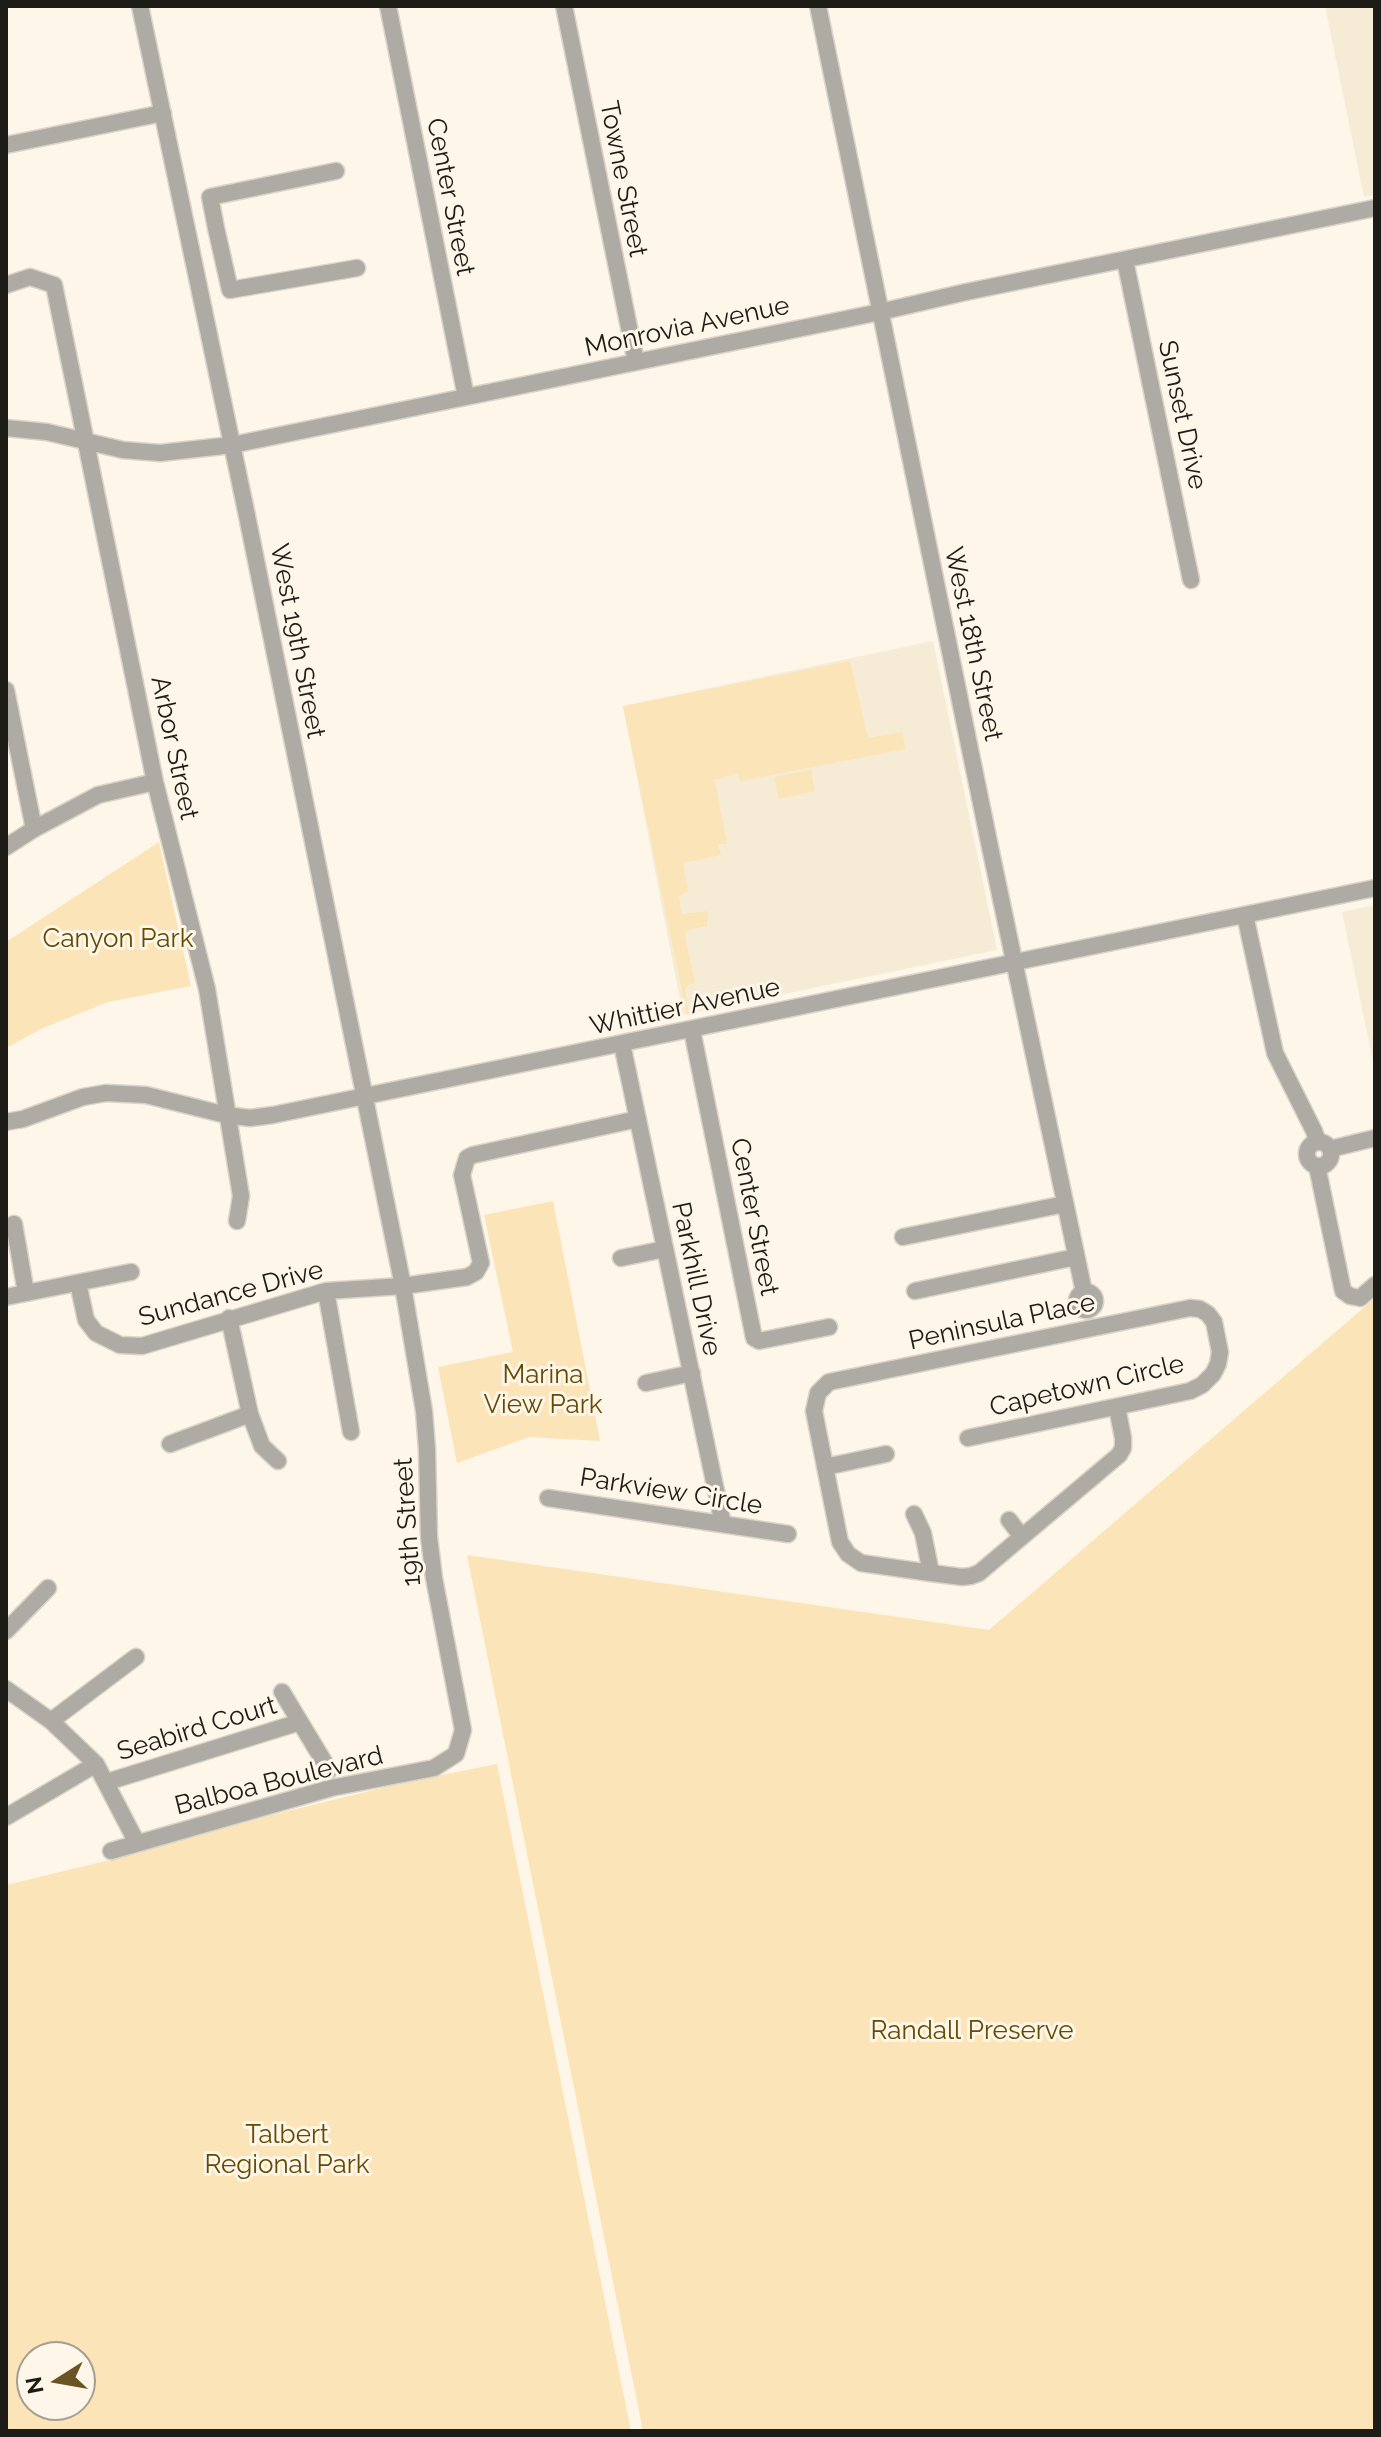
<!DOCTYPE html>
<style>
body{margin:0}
#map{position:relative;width:1381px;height:2437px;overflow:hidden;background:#fef6e8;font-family:Raleway,sans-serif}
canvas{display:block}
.frame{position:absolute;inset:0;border:8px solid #1e1c17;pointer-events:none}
.north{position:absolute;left:16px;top:2341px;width:80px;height:80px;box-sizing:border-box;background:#fef6e8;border:2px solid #a49f94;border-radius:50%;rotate:259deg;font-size:22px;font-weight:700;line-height:32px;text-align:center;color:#1e1c17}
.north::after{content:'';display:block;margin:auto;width:28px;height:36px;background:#6a5424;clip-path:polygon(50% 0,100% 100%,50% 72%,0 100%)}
</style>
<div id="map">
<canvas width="1381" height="2437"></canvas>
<div class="frame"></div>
<div class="north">N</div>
</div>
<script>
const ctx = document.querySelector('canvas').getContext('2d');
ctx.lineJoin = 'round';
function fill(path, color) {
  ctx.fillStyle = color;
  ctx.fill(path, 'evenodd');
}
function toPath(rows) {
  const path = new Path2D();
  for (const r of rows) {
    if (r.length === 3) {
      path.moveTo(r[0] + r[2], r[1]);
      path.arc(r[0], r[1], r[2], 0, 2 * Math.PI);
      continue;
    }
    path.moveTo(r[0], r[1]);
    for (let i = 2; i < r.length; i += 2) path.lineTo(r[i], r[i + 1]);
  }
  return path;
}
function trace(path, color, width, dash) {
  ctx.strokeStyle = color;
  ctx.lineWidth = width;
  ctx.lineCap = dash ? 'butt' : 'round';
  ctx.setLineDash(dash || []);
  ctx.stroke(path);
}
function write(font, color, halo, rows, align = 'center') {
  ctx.font = font + ' Raleway,sans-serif';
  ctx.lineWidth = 6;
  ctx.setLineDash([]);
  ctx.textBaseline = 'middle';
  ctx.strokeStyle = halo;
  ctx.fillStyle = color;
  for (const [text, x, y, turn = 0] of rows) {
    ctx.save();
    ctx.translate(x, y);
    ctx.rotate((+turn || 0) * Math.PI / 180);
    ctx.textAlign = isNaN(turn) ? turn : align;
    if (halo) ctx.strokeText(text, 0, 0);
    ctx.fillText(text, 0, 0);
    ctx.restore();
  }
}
const built = toPath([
 [1325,6,1375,6,1375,195,1364,197],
 [933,641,997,950,683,1015,623,706],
 [1375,905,1375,1071,1342,912]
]);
const green = toPath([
 [850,661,868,738,902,732,906,749,740,781,738,773,711,781,715,781,727,844,718,844,721,855,683,863,688,891,679,896,682,914,708,911,707,926,688,930,685,935,695,983,687,985,685,991,689,1015,687,1015,623,706],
 [811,770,815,791,779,799,774,777],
 [159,842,191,986,108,1002,43,1028,6,1048,6,942],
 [553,1201,600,1441,529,1437,457,1463,438,1367,513,1352,484,1215],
 [1375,1298,1375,2431,643,2431,467,1555,989,1630],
 [497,1764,631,2431,6,2431,6,1885,110,1860,280,1813,402,1783],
 [80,2357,80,2405,32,2405,32,2357]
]);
const minor = toPath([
 [388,6,466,397],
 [564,6,636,362],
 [818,6,990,847,1084,1292],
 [6,145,163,113],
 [336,171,210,197,216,228,230,290,357,268],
 [1125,260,1191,580],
 [6,285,30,277,54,285,155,782,207,989,241,1196,237,1221],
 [6,428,47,432,123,450,160,453,232,445,880,312,966,292,1375,208],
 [6,690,34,829],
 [6,847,34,829,98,795,155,782],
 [1245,915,1275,1053,1314,1131,1318,1142],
 [692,1030,754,1338,759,1341,829,1327],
 [622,1044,723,1524],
 [6,1122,23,1119,83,1097,106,1093,146,1095,226,1115,250,1118,273,1115,1375,888],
 [1319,1154,12],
 [1330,1149,1375,1138],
 [1317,1166,1343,1291,1350,1296,1360,1298,1375,1285],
 [14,1224,26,1293],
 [903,1237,1065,1204],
 [621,1258,665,1249],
 [78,1283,86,1320,96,1333,120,1345,142,1346,326,1291,403,1286,467,1277,476,1272,481,1263,462,1175,467,1158,473,1155,638,1119],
 [326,1291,351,1432],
 [915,1291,1076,1257],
 [1086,1301,9],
 [6,1297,131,1272],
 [229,1318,250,1414,262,1446,278,1461],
 [646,1383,692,1373],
 [968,1438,1190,1391,1202,1385,1213,1374,1218,1364,1220,1352,1214,1322,1208,1314,1200,1309,1190,1308,829,1382,818,1393,814,1411,840,1542,848,1554,861,1563,931,1573,962,1577,971,1576,979,1573,1119,1455,1123,1448,1123,1438,1117,1407],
 [170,1444,250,1414],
 [825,1467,886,1454],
 [548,1498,788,1534],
 [914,1514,923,1533,931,1573],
 [1009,1520,1022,1537],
 [6,1631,48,1588],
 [6,1689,51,1721,96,1764,137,1843],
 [282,1692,329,1770],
 [51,1721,136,1657],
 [107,1782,300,1722],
 [6,1817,96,1764],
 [111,1851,331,1788,434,1768,456,1754,463,1730,434,1578,429,1537,427,1449,424,1411,403,1286,246,511,140,6]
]);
const streetNames = [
 ["Towne Street",623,179,79],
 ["Center Street",450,197,79],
 ["Monrovia Avenue",687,327,-12],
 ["Sunset Drive",1182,415,78],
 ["West 19th Street",297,641,79],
 ["West 18th Street",973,644,78],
 ["Arbor Street",174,748,78],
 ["Whittier Avenue",685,1007,-12],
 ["Center Street",754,1217,79],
 ["Parkhill Drive",696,1279,78],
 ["Sundance Drive",231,1294,-15],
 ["Peninsula Place",1002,1322,-12],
 ["Capetown Circle",1087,1386,-13],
 ["Parkview Circle",671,1492,9],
 ["19th Street",408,1522,-94],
 ["Seabird Court",197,1729,-17],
 ["Balboa Boulevard",279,1781,-14]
];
const parkNames = [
 ["Canyon Park",118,939],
 ["Marina",543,1375],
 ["View Park",543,1405],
 ["Randall Preserve",972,2031],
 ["Talbert",287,2135],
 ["Regional Park",287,2165]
];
fill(built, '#f6ecd6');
fill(green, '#fbe4b7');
trace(minor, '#dad3c7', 19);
trace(minor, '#aeaba5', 16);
write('26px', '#1e1c17', '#fef6e8', streetNames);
write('26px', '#654a00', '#fef6e8', parkNames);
</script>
